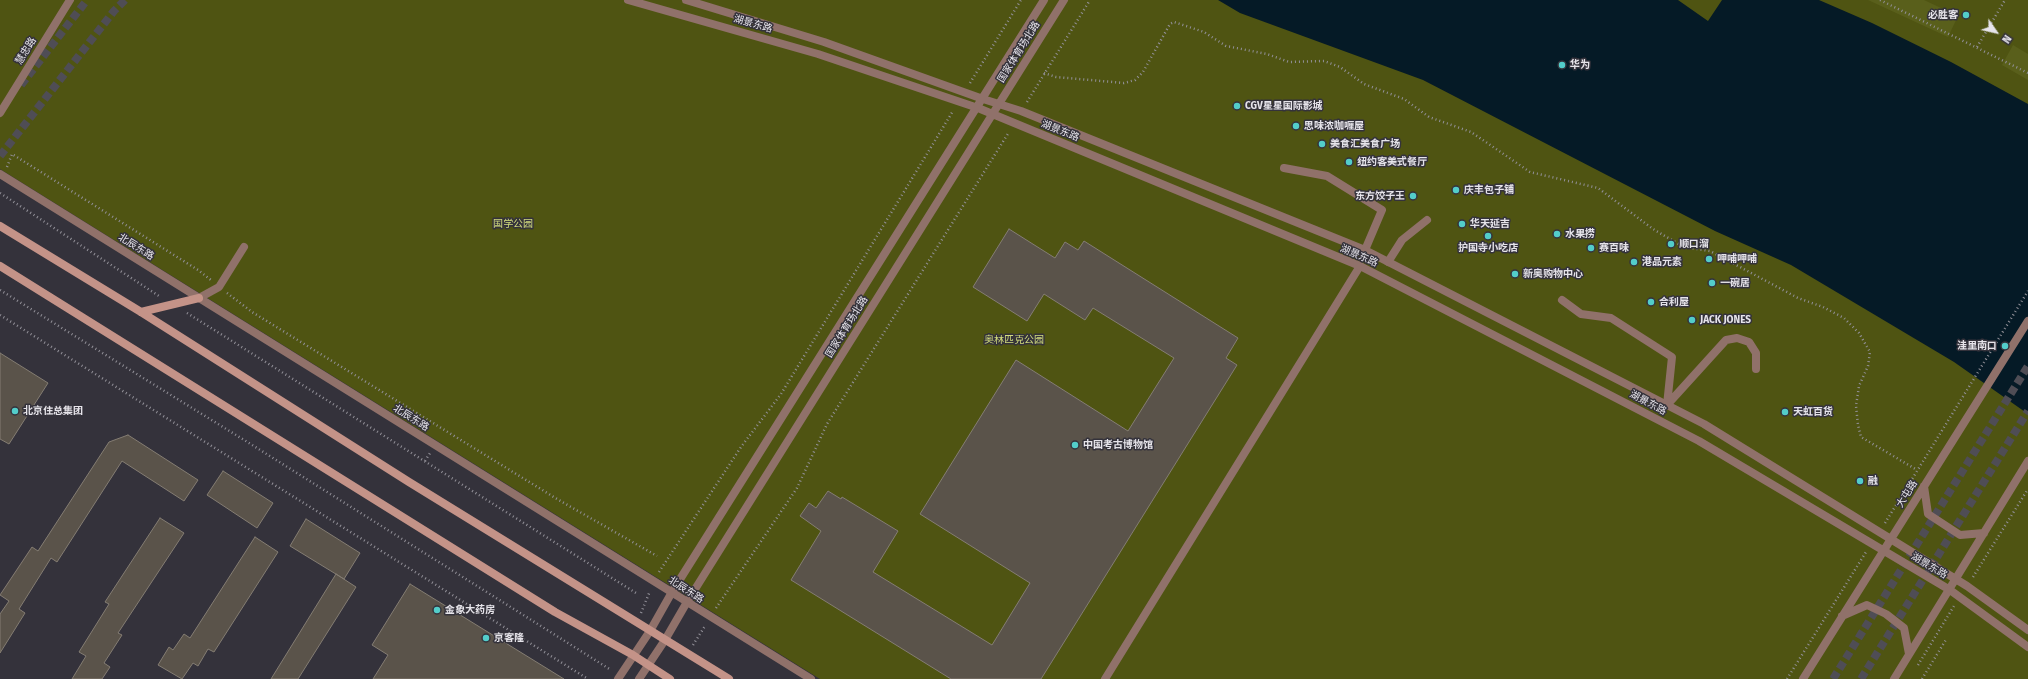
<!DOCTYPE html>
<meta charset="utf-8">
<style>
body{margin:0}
#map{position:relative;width:2028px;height:679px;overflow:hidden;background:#34323b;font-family:"Fira Sans",sans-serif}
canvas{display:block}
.north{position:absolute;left:1976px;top:12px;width:40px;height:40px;-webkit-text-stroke:3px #34323b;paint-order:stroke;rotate:124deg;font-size:11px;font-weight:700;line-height:16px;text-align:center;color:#e6e4ea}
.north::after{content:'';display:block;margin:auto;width:14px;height:18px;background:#e6e4ea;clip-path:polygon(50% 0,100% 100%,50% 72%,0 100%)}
</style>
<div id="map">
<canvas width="2028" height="679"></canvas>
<div class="north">N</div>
</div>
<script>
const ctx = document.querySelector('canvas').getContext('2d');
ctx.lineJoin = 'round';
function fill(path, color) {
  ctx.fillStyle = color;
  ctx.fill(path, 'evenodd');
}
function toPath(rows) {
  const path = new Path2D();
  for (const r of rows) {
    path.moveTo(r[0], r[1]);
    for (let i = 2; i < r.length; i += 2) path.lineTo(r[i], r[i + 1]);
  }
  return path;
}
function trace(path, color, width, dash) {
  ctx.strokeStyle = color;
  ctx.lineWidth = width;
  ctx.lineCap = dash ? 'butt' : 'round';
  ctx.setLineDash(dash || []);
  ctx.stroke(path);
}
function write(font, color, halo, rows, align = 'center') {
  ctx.font = font + ' "Fira Sans","Noto Sans SC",sans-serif';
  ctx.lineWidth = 3;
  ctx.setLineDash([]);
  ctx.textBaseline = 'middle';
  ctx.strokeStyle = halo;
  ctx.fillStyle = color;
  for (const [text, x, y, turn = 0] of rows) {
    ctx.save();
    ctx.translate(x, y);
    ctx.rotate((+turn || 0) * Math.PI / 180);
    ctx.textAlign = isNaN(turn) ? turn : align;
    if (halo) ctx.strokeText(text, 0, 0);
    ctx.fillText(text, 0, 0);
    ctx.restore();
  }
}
const green = toPath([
 [0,0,2028,0,2028,679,820,679,0,169]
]);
const forest = toPath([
 [1868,0,1924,0,1958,16,1948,37],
 [2013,45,2028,54,2028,80,2002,65]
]);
const water = toPath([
 [1218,0,1678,0,1708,21,1722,0,1819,0,1872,23,1951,62,2028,104,2028,414,1954,362,1791,265,1715,231,1423,80,1240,13]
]);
const building = toPath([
 [1009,229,1055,258,1065,242,1078,250,1084,241,1238,338,1226,358,1237,365,1041,679,951,679,791,580,821,531,800,516,809,503,816,508,828,491,841,499,842,497,898,531,873,572,992,645,1030,583,920,514,1016,360,1128,431,1174,358,1093,308,1085,320,1044,294,1027,321,973,287,1009,229],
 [0,353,48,383,9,444,0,439,0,353],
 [128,435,198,480,184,501,122,461,57,562,51,558,19,609,25,613,0,653,0,614,9,601,0,595,32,547,38,551,109,442,128,435],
 [223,471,273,503,257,528,207,495,223,471],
 [160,518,184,533,118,633,122,635,104,663,110,667,102,679,72,679,86,656,79,652,109,604,105,602,160,518],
 [306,519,360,553,344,579,290,546,306,519],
 [255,537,278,552,214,652,208,649,198,666,193,663,182,679,158,665,169,647,173,650,184,634,190,638,255,537],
 [336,574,356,587,298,679,271,679,336,574],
 [410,584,564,679,373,679,388,655,372,645,410,584]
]);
const secondaryTunnel = toPath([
 [21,85,87,0],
 [0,156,114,11,125,0],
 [1833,679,2028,366],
 [1861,679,2028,411]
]);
const path = toPath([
 [1880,0,2028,73],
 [1977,47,2005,0],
 [1044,73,1056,77,1124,83,1135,80,1143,72,1170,24,1174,22,1204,32,1226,46,1267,54,1289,62,1324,61,1340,67,1364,84,1404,99,1429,117,1471,132,1530,172,1598,188,1653,229,1684,247,1710,251,1798,298,1823,307,1844,318,1859,333,1870,352,1868,366,1859,386,1856,406,1858,425,1861,437,1917,470],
 [970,83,1021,0],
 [1027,102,1090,0],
 [7,167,12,154,198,270,211,280],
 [0,193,159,296],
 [0,290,249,443,611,670],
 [227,293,252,312,557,499,657,556],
 [187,313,636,593],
 [0,315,588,679],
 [425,461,430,453],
 [1885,523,2028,291],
 [659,572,741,447,781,394,953,111],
 [1973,577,2028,489],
 [716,608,797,488,827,424,1009,132],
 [641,613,650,591],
 [693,645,705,626],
 [1918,665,1954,606],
 [1787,679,1866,552],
 [1922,679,1947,638]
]);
const service = toPath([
 [1284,168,1327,176,1382,210,1365,250],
 [1388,262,1402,240,1427,220],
 [199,298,219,287,244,247],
 [1562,300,1581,314,1611,318,1672,357,1667,405],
 [1667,405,1726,340,1737,338,1749,342,1756,353,1756,369],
 [1105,679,1360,266]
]);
const minor = toPath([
 [0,174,811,679]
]);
const tertiary = toPath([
 [628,0,818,54,978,108,1360,266,1699,441,1950,590,2028,647],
 [686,0,824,42,983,99,1021,111,1365,250,1704,424,1967,586,2028,630],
 [0,113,70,0],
 [1924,486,1928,514,1960,535,1984,533],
 [1842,616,1867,605,1886,614,1904,628,1909,654],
 [618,679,650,631,672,592,1044,0],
 [639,679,665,640,687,602,1064,0],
 [1803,679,2028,321],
 [1894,679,2028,461]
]);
const secondary = toPath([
 [0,226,141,312,409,482,729,679],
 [0,266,555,612,633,655,670,679],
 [141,312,199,298]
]);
const markers = [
 [1966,15,4,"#53cdca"],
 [1562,65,4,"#53cdca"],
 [1237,106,4,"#53cdca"],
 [1296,126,4,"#53cdca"],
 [1322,144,4,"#53cdca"],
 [1349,162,4,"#53cdca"],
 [1456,190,4,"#53cdca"],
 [1413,196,4,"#53cdca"],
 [1462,224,4,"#53cdca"],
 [1557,234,4,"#53cdca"],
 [1488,236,4,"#53cdca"],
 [1671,244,4,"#53cdca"],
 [1591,248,4,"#53cdca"],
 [1709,259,4,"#53cdca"],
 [1634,262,4,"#53cdca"],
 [1515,274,4,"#53cdca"],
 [1712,283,4,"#53cdca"],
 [1651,302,4,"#53cdca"],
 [1692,320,4,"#53cdca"],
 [2005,346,4,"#53cdca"],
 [15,411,4,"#53cdca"],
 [1785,412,4,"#53cdca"],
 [1075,445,4,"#53cdca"],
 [1860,481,4,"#53cdca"],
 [437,610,4,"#53cdca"],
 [486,638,4,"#53cdca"]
];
const poiNames = [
 ["必胜客",1958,15,"right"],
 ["华为",1570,65],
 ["CGV星星国际影城",1245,106],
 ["思味浓咖喱屋",1304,126],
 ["美食汇美食广场",1330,144],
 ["纽约客美式餐厅",1357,162],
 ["庆丰包子铺",1464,190],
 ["东方饺子王",1405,196,"right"],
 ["华天延吉",1470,224],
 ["水果捞",1565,234],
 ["顺口溜",1679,244],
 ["护国寺小吃店",1488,248,"center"],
 ["赛百味",1599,248],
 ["呷哺呷哺",1717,259],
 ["港品元素",1642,262],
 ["新奥购物中心",1523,274],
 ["一碗居",1720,283],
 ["合利屋",1659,302],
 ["JACK JONES",1700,320],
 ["洼里南口",1997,346,"right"],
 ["北京住总集团",23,411],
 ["天虹百货",1793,412],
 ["中国考古博物馆",1083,445],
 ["融",1868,481],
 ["金象大药房",445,610],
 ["京客隆",494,638]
];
const streetNames = [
 ["湖景东路",753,24,16],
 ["慧忠路",26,51,-58],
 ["国家体育场北路",1019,52,-58],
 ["湖景东路",1060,131,22],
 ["北辰东路",136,247,32],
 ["湖景东路",1359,256,24],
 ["国家体育场北路",847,327,-58],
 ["湖景东路",1648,403,28],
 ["北辰东路",411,418,32],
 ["大屯路",1907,494,-58],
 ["湖景东路",1929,566,31],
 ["北辰东路",686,590,33]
];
const parkNames = [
 ["国学公园",513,224],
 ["奥林匹克公园",1014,340]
];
fill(green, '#4f5412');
fill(forest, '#595f1b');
fill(water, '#051a26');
fill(building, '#5a534a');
trace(building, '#847d73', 1);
trace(secondaryTunnel, '#4f4d55', 8, [8, 4]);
trace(path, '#939199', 2.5, [1, 3]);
trace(service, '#90716a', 8);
trace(minor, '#90716a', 8);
trace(tertiary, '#90716a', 8);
trace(secondary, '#c49388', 8);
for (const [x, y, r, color] of markers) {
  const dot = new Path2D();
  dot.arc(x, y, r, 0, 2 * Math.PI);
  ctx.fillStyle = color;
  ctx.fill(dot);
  trace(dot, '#34323b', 1.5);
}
write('bold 10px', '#e6e4ea', '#34323b', poiNames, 'left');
write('10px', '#e6e4ea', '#34323b', streetNames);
write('10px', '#d2dc7d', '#34323b', parkNames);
</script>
